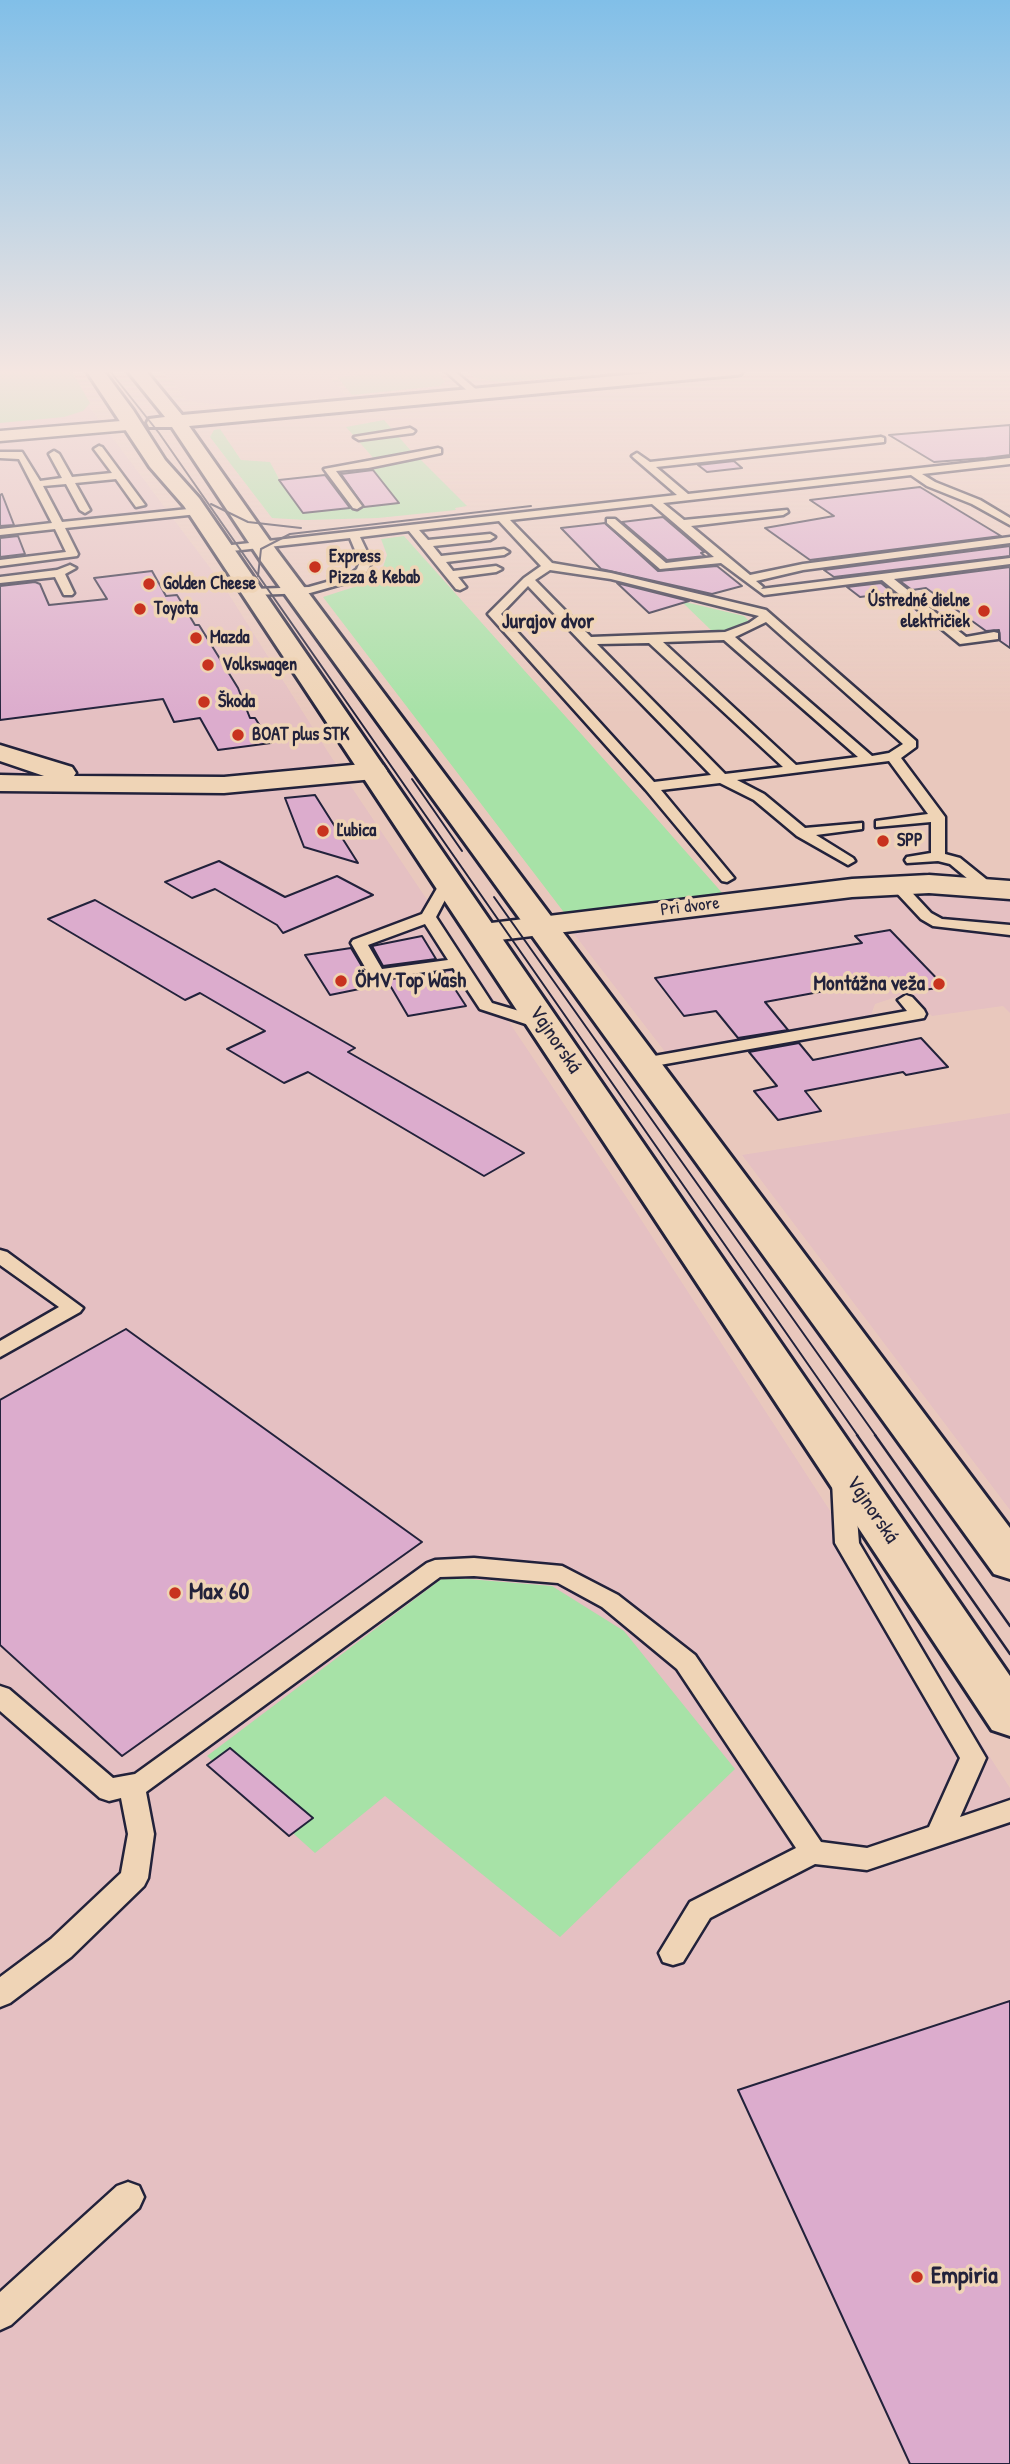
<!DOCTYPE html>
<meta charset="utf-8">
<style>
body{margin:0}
canvas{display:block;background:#e9c8bd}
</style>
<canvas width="1010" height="2464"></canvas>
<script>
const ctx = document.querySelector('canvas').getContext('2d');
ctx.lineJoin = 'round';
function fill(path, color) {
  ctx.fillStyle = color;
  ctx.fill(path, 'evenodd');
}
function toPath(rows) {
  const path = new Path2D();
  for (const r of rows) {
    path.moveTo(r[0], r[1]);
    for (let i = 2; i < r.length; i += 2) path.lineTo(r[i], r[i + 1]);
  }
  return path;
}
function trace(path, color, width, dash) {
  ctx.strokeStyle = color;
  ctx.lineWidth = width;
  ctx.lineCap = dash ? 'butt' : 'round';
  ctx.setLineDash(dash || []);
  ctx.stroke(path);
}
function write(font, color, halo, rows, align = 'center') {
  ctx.font = font + ' "Patrick Hand",sans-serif';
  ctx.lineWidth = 7;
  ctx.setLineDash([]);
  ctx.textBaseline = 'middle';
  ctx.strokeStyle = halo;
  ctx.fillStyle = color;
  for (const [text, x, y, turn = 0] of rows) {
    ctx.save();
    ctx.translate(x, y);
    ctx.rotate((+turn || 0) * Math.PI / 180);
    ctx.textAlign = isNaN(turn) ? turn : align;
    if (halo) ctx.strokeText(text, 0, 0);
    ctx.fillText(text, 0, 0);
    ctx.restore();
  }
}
const built = toPath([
 [0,370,69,370,87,404,223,585,328,752,629,1201,1010,1788,1010,2464,0,2464],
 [158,370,437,370,330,378,346,396,222,405,194,402,185,398,172,380],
 [855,893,938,893,1010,899,1010,1013,1003,1006,932,1016,908,993,875,1004,871,1015,666,1053,571,930],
 [1010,1113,1010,1510,742,1155]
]);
const green = toPath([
 [0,370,71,370,90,403,83,411,64,417,0,423],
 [436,370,445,382,439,386,352,395,337,377],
 [466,370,655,370,500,382,475,378],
 [384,420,412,452,376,461,346,427],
 [220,429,241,460,270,462,279,479,303,513,399,503,371,467,418,457,467,506,455,508,456,510,378,518,306,520,272,518,210,437,214,430],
 [404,536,643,803,724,895,566,915,323,597,379,579,387,555,381,539],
 [681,601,744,616,749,621,743,627,715,634],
 [444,1577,552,1586,624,1631,735,1769,560,1937,385,1796,315,1853,207,1756]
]);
const building = toPath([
 [1010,425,1010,455,986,458,934,462,889,435,1010,425],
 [734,461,742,468,707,472,698,465,734,461],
 [373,470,399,503,364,507,341,474,373,470],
 [325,475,350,508,303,513,279,480,325,475],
 [920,487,1001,536,810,560,765,528,834,516,810,500,920,487],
 [2,494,14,525,0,526,0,495,2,494],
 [663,517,704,552,701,553,705,556,667,560,622,522,663,517],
 [605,523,658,571,717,566,742,586,712,594,601,569,561,528,605,523],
 [18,536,25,554,0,557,0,538,18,536],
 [1010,546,1010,556,834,577,824,570,1010,546],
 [1010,567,1010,648,1000,641,999,630,986,631,926,588,912,590,900,581,1010,567],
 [152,571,166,596,177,595,195,625,199,625,238,688,250,718,255,718,271,743,218,750,200,718,174,722,163,699,0,720,0,586,35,582,40,584,49,605,107,599,94,578,152,571],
 [617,583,689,601,649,613,617,583],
 [881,583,893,593,860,597,847,587,881,583],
 [315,795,358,863,304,847,285,798,315,795],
 [219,861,285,897,337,876,373,895,283,933,277,925,215,889,192,898,165,882,219,861],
 [95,900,355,1048,348,1052,524,1153,484,1176,308,1072,284,1083,227,1049,265,1031,200,993,185,1000,48,919,95,900],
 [890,930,945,987,909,992,895,978,765,1002,788,1030,738,1038,716,1011,684,1016,655,978,862,943,855,936,890,930],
 [422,936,436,959,383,966,372,946,422,936],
 [351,948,367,975,376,981,444,972,466,1006,408,1016,391,987,386,988,384,984,330,995,305,955,351,948],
 [921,1038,948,1067,906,1075,903,1072,805,1091,821,1111,778,1120,754,1091,777,1086,749,1052,799,1043,813,1060,921,1038],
 [126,1329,422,1542,122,1756,0,1645,0,1400,126,1329],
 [230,1748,313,1818,289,1836,207,1765,230,1748],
 [1010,2001,1010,2464,910,2464,738,2090,1010,2001]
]);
const service = toPath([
 [444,370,453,370,479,392,471,394,444,370],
 [410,428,415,431,413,433,359,440,354,437,410,428],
 [881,437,884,438,884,442,656,467,688,494,1010,458,1010,464,922,474,935,482,980,500,1010,518,1010,525,972,504,927,486,911,475,663,503,684,520,787,510,788,512,783,515,691,526,750,575,803,564,1010,537,1010,543,803,570,756,581,763,587,761,589,1010,558,1010,564,894,579,966,637,994,632,998,633,998,639,960,644,882,580,764,595,721,563,660,569,607,523,607,519,615,519,666,563,714,557,652,504,510,520,552,563,611,573,766,610,916,741,916,747,901,758,945,817,945,854,960,858,986,879,991,888,983,893,978,891,974,884,950,864,938,861,907,863,905,860,907,857,931,853,931,822,876,827,876,821,928,814,889,761,737,780,764,794,805,828,862,823,862,829,816,835,853,858,855,861,848,865,797,836,754,800,720,783,661,790,734,878,727,882,722,881,646,790,488,614,524,578,541,566,499,521,419,530,428,540,490,534,495,537,490,540,433,546,441,556,504,549,509,552,504,555,446,562,453,571,496,566,502,569,496,572,458,577,466,587,460,590,456,589,409,531,360,537,372,562,366,573,356,580,310,593,253,595,247,592,253,589,309,587,348,576,357,569,360,562,350,538,223,552,218,549,223,546,677,495,634,458,632,456,637,453,650,462,881,437],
 [550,570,611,579,759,616,749,623,725,632,591,637,535,580,550,570],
 [528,586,583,644,711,775,654,782,501,614,528,586],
 [766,622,903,744,889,753,872,756,735,637,766,622],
 [724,640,858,757,796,765,663,642,724,640],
 [649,643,783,767,725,774,597,644,649,643],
 [99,446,102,447,145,505,136,507,116,479,75,483,90,510,85,513,80,510,66,484,43,486,62,522,198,508,203,511,198,514,65,528,78,554,77,556,0,566,0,560,66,552,55,529,0,535,0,529,52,523,19,459,0,458,0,452,22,452,40,481,62,478,49,454,54,451,59,454,72,477,112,473,94,449,99,446],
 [438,448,441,449,441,453,368,468,336,471,362,506,357,509,353,508,324,469,438,448],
 [70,565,76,568,65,574,74,593,72,595,64,595,55,577,0,583,0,577,57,570,70,565],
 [448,877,455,881,436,917,492,1003,550,1020,552,1024,550,1028,538,1028,480,1009,453,968,377,979,369,974,351,943,353,940,422,914,443,878,448,877],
 [425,924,448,960,382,969,368,945,425,924],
 [898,881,903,883,931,913,942,919,1010,925,1010,935,933,926,921,919,893,889,890,886,893,883,898,881],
 [906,995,912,997,924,1010,926,1014,924,1018,643,1068,634,1063,643,1058,907,1011,898,1000,906,995],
 [0,1250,7,1252,83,1308,80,1312,0,1357,0,1341,59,1307,0,1265,0,1250],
 [843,1473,851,1476,854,1481,859,1543,986,1758,960,1817,1010,1800,1010,1822,867,1870,815,1864,710,1918,683,1962,673,1965,663,1962,659,1953,690,1902,796,1848,677,1669,602,1607,558,1583,474,1576,440,1577,146,1792,154,1834,148,1878,144,1886,71,1957,10,2003,0,2007,0,1977,51,1939,121,1873,128,1834,121,1798,109,1801,100,1798,0,1711,0,1686,9,1689,113,1778,135,1774,427,1563,435,1560,474,1558,562,1566,618,1595,695,1655,821,1842,867,1848,929,1827,960,1758,835,1543,832,1481,835,1476,843,1473],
 [128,2182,139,2186,144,2197,139,2208,11,2325,0,2330,0,2292,117,2186,128,2182]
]);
const minor = toPath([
 [133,420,142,425,139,429,0,441,0,431,133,420],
 [0,745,72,767,76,773,74,776,224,777,374,763,383,765,387,771,383,777,374,779,224,793,0,791,0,775,44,776,0,761,0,745],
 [929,875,1010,881,1010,899,929,893,852,897,483,942,472,939,468,933,472,927,483,924,852,879,929,875]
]);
const secondary = toPath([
 [86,370,103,370,133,410,165,460,199,498,1010,1676,1010,1736,992,1730,184,506,150,467,86,370],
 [127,370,145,370,182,415,682,370,743,370,741,374,735,375,189,426,277,551,1010,1528,1010,1579,994,1574,261,561,172,427,149,427,147,423,149,419,165,417,127,370]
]);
const tramFar1 = toPath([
 [109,370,159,433,858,1436],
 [211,504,248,522,301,528],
 [258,576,261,549,290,534,531,506],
 [412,779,462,851],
 [494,897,876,1436]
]);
const tram = toPath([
 [857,1435,1010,1654],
 [875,1435,1010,1626]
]);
const markers = [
 [315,567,7,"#c8321e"],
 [149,584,7,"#c8321e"],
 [140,609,7,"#c8321e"],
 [984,611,7,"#c8321e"],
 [196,638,7,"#c8321e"],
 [208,665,7,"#c8321e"],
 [204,702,7,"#c8321e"],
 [238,735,7,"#c8321e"],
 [323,831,7,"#c8321e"],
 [883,841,7,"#c8321e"],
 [341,981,7,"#c8321e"],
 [939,984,7,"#c8321e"],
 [175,1593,7,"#c8321e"],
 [917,2277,7,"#c8321e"]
];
const farPoinames = [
 ["Express",329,557],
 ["Pizza & Kebab",329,578],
 ["Golden Cheese",163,584],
 ["Ústredné dielne",970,601,"right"],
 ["električiek",970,622,"right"],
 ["Toyota",154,609],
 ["Mazda",210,638],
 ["Volkswagen",222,665],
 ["Škoda",218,702],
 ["BOAT plus STK",252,735],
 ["Ľubica",337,831],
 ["SPP",897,841]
];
const farStreetnames = [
 ["Pri dvore",690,907,-7]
];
const farQuarternames = [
 ["Jurajov dvor",548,622]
];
const poiNames = [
 ["ÖMV Top Wash",355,981],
 ["Montážna veža",925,984,"right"]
];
const streetNames = [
 ["Vajnorská",555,1040,56],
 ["Vajnorská",872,1510,56]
];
const nearPoinames = [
 ["Max 60",189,1593],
 ["Empiria",931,2277]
];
fill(built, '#e5c0c2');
fill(green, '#a7e2a7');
fill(building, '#dcaccd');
trace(building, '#22223b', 2);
trace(service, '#22223b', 5);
trace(minor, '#22223b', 5);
trace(secondary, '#22223b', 6);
fill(service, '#efd4b6');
fill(minor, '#efd4b6');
fill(secondary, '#efd4b6');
trace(tramFar1, '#22223b', 2);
trace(tram, '#22223b', 2.5);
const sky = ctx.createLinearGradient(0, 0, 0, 715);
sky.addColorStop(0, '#81bfe8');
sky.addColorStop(0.52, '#f5e6e1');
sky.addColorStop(1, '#f5e6e100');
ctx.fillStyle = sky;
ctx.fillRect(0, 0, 1010, 715);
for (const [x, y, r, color] of markers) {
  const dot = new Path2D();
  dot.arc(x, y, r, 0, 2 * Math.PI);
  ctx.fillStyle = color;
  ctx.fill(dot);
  trace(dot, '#efd4b6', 2.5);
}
write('bold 18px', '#22223b', '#efd4b6', farPoinames, 'left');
write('18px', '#22223b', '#efd4b6', farStreetnames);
write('bold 21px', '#22223b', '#efd4b6', farQuarternames);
write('bold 21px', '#22223b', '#efd4b6', poiNames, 'left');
write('21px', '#22223b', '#efd4b6', streetNames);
write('bold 24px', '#22223b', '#efd4b6', nearPoinames, 'left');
</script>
